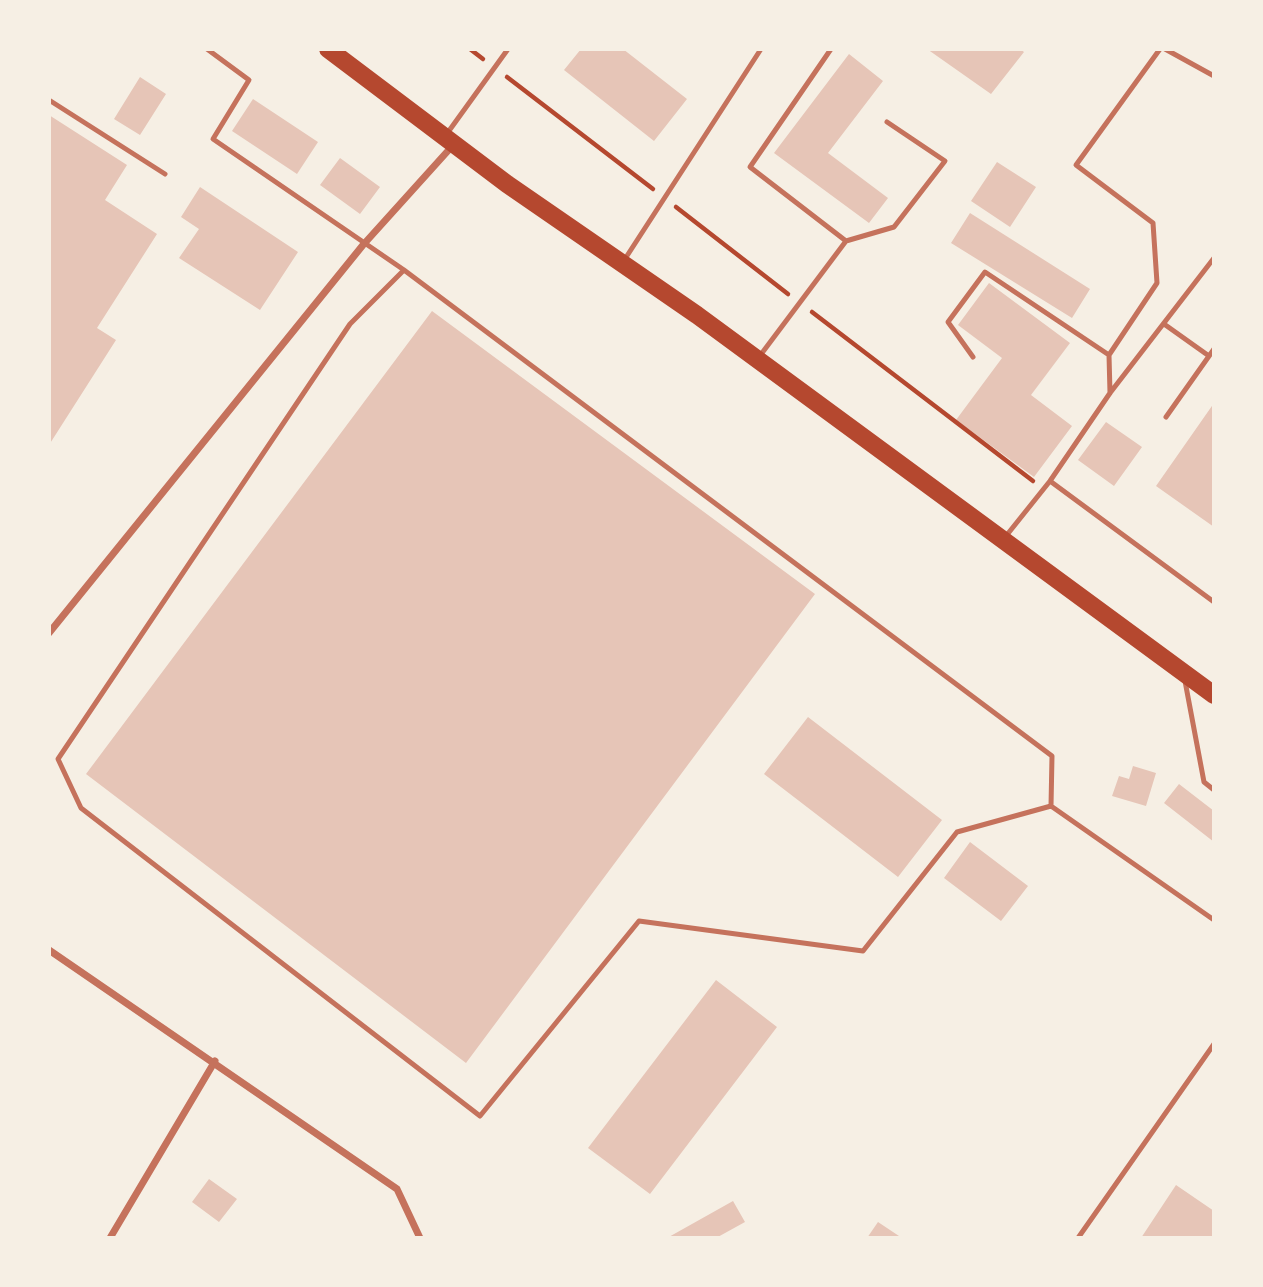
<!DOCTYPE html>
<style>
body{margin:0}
#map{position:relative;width:1263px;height:1287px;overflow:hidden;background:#f6efe4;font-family:"Golos Text",sans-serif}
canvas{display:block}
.frame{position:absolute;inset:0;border:51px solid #f6efe4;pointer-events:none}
</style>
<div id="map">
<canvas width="1263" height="1287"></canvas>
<div class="frame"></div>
</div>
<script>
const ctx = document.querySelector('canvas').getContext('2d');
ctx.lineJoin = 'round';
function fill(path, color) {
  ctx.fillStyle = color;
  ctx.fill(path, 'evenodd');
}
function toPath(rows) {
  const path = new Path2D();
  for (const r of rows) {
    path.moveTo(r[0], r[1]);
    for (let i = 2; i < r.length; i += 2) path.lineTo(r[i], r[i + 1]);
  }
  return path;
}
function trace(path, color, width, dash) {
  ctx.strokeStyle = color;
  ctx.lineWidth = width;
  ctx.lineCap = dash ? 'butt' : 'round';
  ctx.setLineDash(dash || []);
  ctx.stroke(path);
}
const building = toPath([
 [581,49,623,49,687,99,654,141,564,70],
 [927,49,1020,49,1024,52,991,94],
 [849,54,883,81,828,153,888,198,869,223,774,153],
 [140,77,166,94,140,135,114,119],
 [253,99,318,142,297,174,232,131],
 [49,115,127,165,105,200,157,234,97,328,116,340,49,445],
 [340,158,380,187,360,214,320,185],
 [997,162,1036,187,1010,227,971,201],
 [200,187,298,252,260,310,179,258,199,229,181,217],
 [970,213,1090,289,1072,318,951,243],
 [989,283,1070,343,1031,395,1072,426,1034,477,956,420,1002,358,958,325],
 [432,311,815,594,466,1063,86,774],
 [1214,403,1214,527,1156,486],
 [1106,422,1142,447,1114,486,1078,460],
 [808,717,942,820,898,877,764,774],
 [1133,766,1156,773,1146,806,1112,796,1119,776,1129,779],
 [1179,784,1214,811,1214,842,1164,803],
 [970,842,1028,886,1001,921,944,878],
 [716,980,777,1027,650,1194,588,1148],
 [209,1179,237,1199,219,1222,192,1202],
 [1176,1185,1214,1211,1214,1238,1141,1238],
 [733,1201,745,1222,716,1238,667,1238],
 [878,1222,902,1238,867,1238]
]);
const path = toPath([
 [470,49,483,59],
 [507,77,653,189],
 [676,207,788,294],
 [812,312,1033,481]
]);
const service = toPath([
 [207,49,249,80,213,139,404,270,1052,756,1051,806,1214,920],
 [1165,49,1214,76],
 [49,100,165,174],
 [446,135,508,49],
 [846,241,894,227,945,161,887,122],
 [623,262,761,49],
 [404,270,350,324,58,759,81,808,480,1116,639,921,863,951,957,832,1051,806],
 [1164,324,1209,356],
 [1109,355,1157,283,1153,223,1076,165,1160,49],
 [759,357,846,241,750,167,831,49],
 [973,357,948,322,985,272,1109,355,1110,393],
 [1166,417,1214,349],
 [1050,481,1214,602],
 [1006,536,1050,481,1110,393,1214,258],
 [1185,681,1204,782,1214,790],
 [1078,1238,1214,1044]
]);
const minor = toPath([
 [49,633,363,245,455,143],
 [49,950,397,1189,420,1238],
 [110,1238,215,1061]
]);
const primary = toPath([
 [328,49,507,184,697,315,1214,695]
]);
fill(building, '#e6c5b7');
trace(path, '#b5482f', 4.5);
trace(service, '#c5725c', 5);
trace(minor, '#c5725c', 7);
trace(primary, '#b5482f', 18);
</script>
